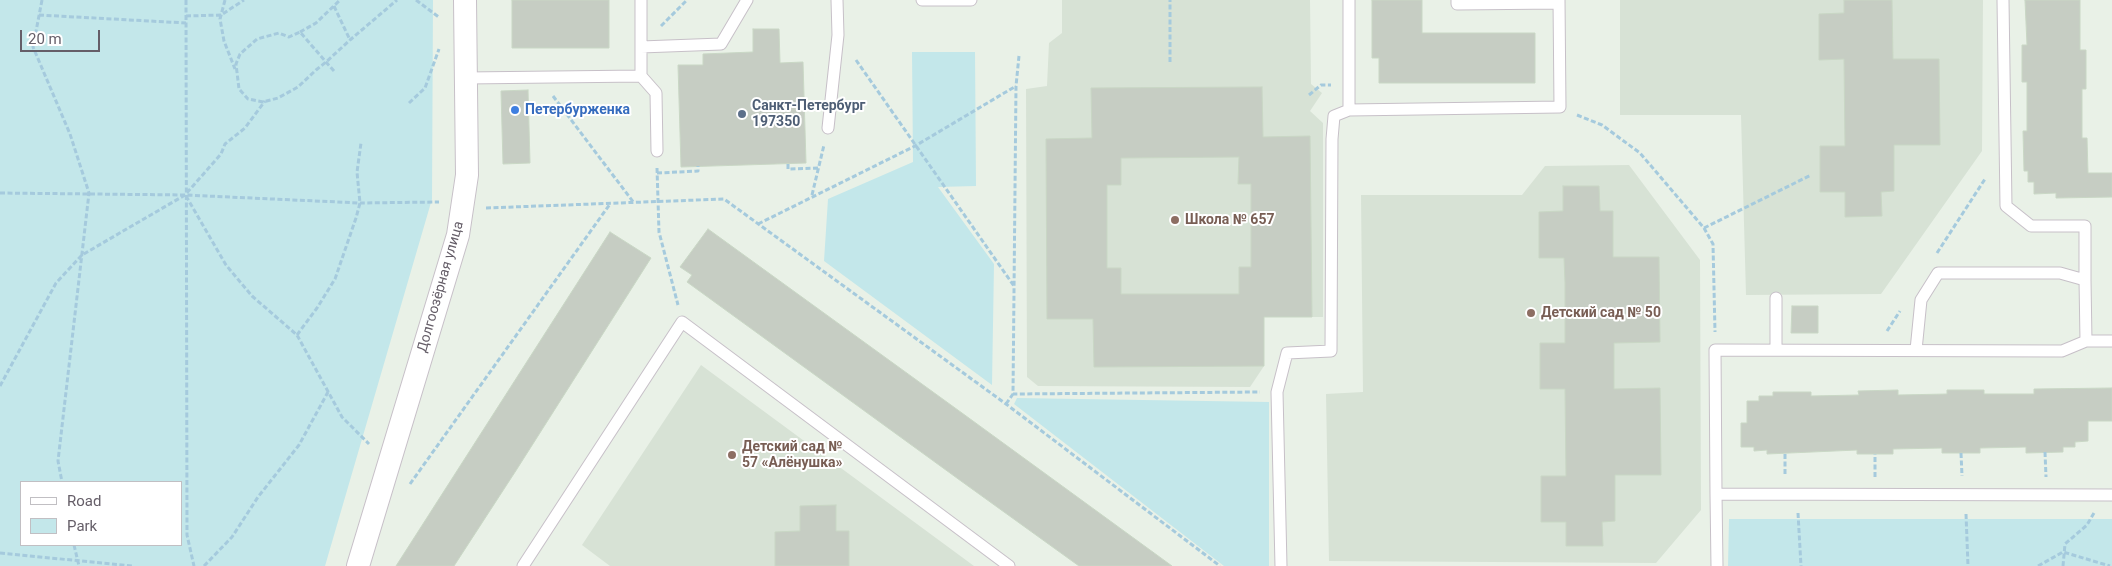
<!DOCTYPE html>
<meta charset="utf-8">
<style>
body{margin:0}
#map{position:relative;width:2112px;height:566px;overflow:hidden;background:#e9f1e7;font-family:Roboto,sans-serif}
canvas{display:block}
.legend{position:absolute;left:20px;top:481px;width:162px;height:65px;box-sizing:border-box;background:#fff;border:1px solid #c1bfc3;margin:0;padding:6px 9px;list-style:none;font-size:15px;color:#655e68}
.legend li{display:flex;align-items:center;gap:10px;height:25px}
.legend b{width:25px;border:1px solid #c1bfc3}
.scale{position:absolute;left:20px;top:30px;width:80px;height:22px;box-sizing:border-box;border:2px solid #655e68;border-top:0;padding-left:6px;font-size:15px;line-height:18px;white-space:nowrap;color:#655e68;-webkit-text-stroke:4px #fff;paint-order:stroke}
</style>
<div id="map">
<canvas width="2112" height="566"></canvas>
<ul class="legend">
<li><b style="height:6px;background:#fff"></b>Road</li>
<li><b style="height:14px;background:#c3e7ea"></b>Park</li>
</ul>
<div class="scale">20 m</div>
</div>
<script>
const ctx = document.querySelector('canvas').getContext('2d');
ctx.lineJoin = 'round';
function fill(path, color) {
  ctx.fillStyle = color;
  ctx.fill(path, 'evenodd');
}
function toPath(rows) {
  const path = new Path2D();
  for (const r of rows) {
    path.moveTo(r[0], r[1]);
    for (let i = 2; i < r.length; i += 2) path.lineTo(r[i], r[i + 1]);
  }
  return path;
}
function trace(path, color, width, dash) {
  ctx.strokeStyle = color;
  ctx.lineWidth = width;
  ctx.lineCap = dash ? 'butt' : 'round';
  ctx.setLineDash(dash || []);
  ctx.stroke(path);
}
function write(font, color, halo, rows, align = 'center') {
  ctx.font = font + ' Roboto,sans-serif';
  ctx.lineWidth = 4;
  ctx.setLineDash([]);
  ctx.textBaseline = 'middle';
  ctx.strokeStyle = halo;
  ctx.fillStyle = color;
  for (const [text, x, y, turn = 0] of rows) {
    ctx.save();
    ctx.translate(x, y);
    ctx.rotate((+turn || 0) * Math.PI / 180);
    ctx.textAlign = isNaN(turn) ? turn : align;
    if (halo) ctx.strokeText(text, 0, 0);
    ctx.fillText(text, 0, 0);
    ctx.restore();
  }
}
const education = toPath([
 [1062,0,1310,0,1311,84,1322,93,1310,111,1323,123,1323,317,1264,317,1264,366,1250,387,1038,386,1027,377,1026,89,1047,86,1049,43,1062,33],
 [1620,0,1983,0,1982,151,1881,294,1746,295,1741,115,1620,115],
 [1629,165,1700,260,1701,510,1656,563,1329,561,1326,394,1363,392,1361,195,1522,195,1545,166],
 [701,365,974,566,610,566,582,545]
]);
const green = toPath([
 [0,0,433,0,432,199,325,566,0,566],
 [21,482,181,482,181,545,21,545],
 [912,52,975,52,976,186,938,187,994,264,992,385,824,261,828,199,913,162],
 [1017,398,1269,402,1269,566,1224,566,1014,404],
 [1729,519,2112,519,2112,566,1728,566]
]);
const building = toPath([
 [512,0,609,0,609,48,512,48,512,0],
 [1372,0,1422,0,1422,33,1535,33,1535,83,1379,83,1379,58,1372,58,1372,0],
 [1844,0,1892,0,1893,59,1939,59,1940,145,1894,145,1894,191,1881,192,1882,216,1845,217,1845,192,1820,192,1820,146,1845,146,1844,59,1819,60,1819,14,1844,13,1844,0],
 [2025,0,2080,0,2080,50,2086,50,2086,89,2082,89,2082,138,2087,138,2088,173,2112,173,2112,197,2056,198,2056,193,2034,194,2034,182,2028,182,2028,171,2024,171,2023,131,2027,131,2027,82,2022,82,2022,45,2027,45,2025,0],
 [753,29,779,29,780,63,803,62,806,163,681,167,678,65,703,65,703,54,753,52,753,29],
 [1262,87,1263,137,1310,136,1312,317,1264,317,1264,366,1094,367,1093,319,1047,319,1046,139,1092,138,1091,88,1262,87],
 [1239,157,1238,184,1251,184,1251,267,1239,267,1239,294,1121,294,1121,268,1107,268,1107,185,1121,185,1121,158,1239,157],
 [528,90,530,163,503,164,501,91,528,90],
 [1563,186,1599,186,1600,211,1613,211,1613,257,1659,257,1660,342,1614,343,1614,389,1660,388,1661,475,1615,475,1615,521,1602,522,1603,546,1566,546,1566,522,1541,522,1541,476,1566,476,1565,389,1540,389,1540,343,1565,343,1565,282,1564,258,1539,258,1539,212,1563,211,1563,186],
 [708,229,962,413,1172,566,1079,566,961,481,687,282,692,275,680,267,708,229],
 [610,232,651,258,517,469,454,566,396,566,610,232],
 [1792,306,1818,306,1818,333,1791,333,1792,306],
 [2112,388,2112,421,2088,421,2088,441,2075,442,2075,447,2063,447,2063,452,2026,453,2026,447,1980,448,1980,453,1942,453,1942,448,1893,449,1893,454,1857,454,1857,450,1767,454,1767,450,1754,451,1754,447,1741,447,1741,423,1747,423,1747,401,1759,401,1759,396,1773,396,1773,392,1811,392,1811,396,1859,395,1858,391,1898,390,1898,395,1947,394,1947,390,1984,390,1984,394,2034,394,2034,389,2112,388],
 [836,505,836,531,849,531,849,566,775,566,775,532,800,531,800,506,836,505]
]);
const path = toPath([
 [42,0,33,47,70,134,89,193,58,461,62,482],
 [186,0,187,535,194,566],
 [225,0,220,19,224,41,235,69],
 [416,0,440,18],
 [334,6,350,40],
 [39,15,186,23],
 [186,16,221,15,244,0],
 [661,26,687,0],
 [300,32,316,23,340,0],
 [1019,56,1016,86,1013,394,1260,392],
 [856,60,1014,286],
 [1170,62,1170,0],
 [334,71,326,62,300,32,289,37,279,33,257,39,240,54,236,64,239,89,248,99,263,102,278,98,298,87,316,70,326,62,350,40,397,0],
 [1309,95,1321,85,1331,85],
 [553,96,634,203],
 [409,103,425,88,439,49],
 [1577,115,1602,125,1640,153,1704,228,1713,244,1715,332],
 [788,164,788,169,818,168],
 [657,168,659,232,678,305],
 [657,173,698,171,698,166],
 [0,193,185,195,360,203,439,202],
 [812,195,824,145],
 [186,196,226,265,252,296,297,335,342,417,369,444],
 [486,208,724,199,1006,404,1220,566],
 [758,224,915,146,1016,86],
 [1704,228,1811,175],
 [1937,253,1985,179],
 [1887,331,1900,311],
 [297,335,317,308,335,279,356,218,360,203,357,172,361,143],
 [0,386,56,283,82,255,185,195,221,154,225,144,245,128,265,101],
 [1006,404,1013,394],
 [2045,452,2046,477],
 [1961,453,1962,476],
 [1785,454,1785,475],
 [1875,477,1875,454],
 [410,484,610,204],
 [1798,513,1801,566],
 [1966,514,1968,566],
 [74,545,79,566],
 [0,553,132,566],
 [204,566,232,537,258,497,299,445,328,392],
 [2038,566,2063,552,2110,566],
 [2063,566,2065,544,2087,525,2094,513]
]);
const lane = toPath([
 [641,0,641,76,656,93,657,151],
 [922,0,971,0],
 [1457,0,1457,4,1559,3],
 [2003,0,2006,206,2031,226,2085,226,2085,280],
 [641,47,721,44,747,0],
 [466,78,641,76],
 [1349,110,1560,107,1559,0],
 [828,128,838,35,837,0],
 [1776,350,1776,298],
 [1916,350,1921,300,1938,273,2060,273,2085,280,2086,341],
 [1716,494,1715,350,2062,351,2086,341,2112,341],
 [523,566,682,322,1009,566],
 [1281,566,1277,392,1287,353,1331,351,1332,139,1334,116,1349,110,1349,0],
 [1717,566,1716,494,2112,495]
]);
const street = toPath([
 [358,566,458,235,467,175,465,0]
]);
const markers = [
 [515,110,5,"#3f7fe0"],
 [742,114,5,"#5c6f8a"],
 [1175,220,5,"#8d6e63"],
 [1531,313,5,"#8d6e63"],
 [732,455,5,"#8d6e63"]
];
const serviceNames = [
 ["Санкт-Петербург",752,106],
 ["197350",752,122]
];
const shopNames = [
 ["Петербурженка",525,110]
];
const educationNames = [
 ["Школа № 657",1185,220],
 ["Детский сад № 50",1541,313],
 ["Детский сад №",742,447],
 ["57 «Алёнушка»",742,463]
];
const streetNames = [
 ["Долгоозёрная улица",441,287,-74]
];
fill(education, '#d7e2d5');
fill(green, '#c3e7ea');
fill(building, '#c6cdc3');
trace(building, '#c9d7c5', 1);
trace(lane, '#c7c0c8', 13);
trace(street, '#c7c0c8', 24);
trace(path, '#a5cadd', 3, [5, 2.5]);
trace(lane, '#fff', 11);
trace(street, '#fff', 22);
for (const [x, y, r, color] of markers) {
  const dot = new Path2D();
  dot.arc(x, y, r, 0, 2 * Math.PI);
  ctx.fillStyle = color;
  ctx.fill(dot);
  trace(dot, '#fff', 2);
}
write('bold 14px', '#4e5e75', '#fff', serviceNames, 'left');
write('bold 14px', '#366cbe', '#fff', shopNames, 'left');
write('bold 14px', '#785e54', '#fff', educationNames, 'left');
write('14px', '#655e68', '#fff', streetNames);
</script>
